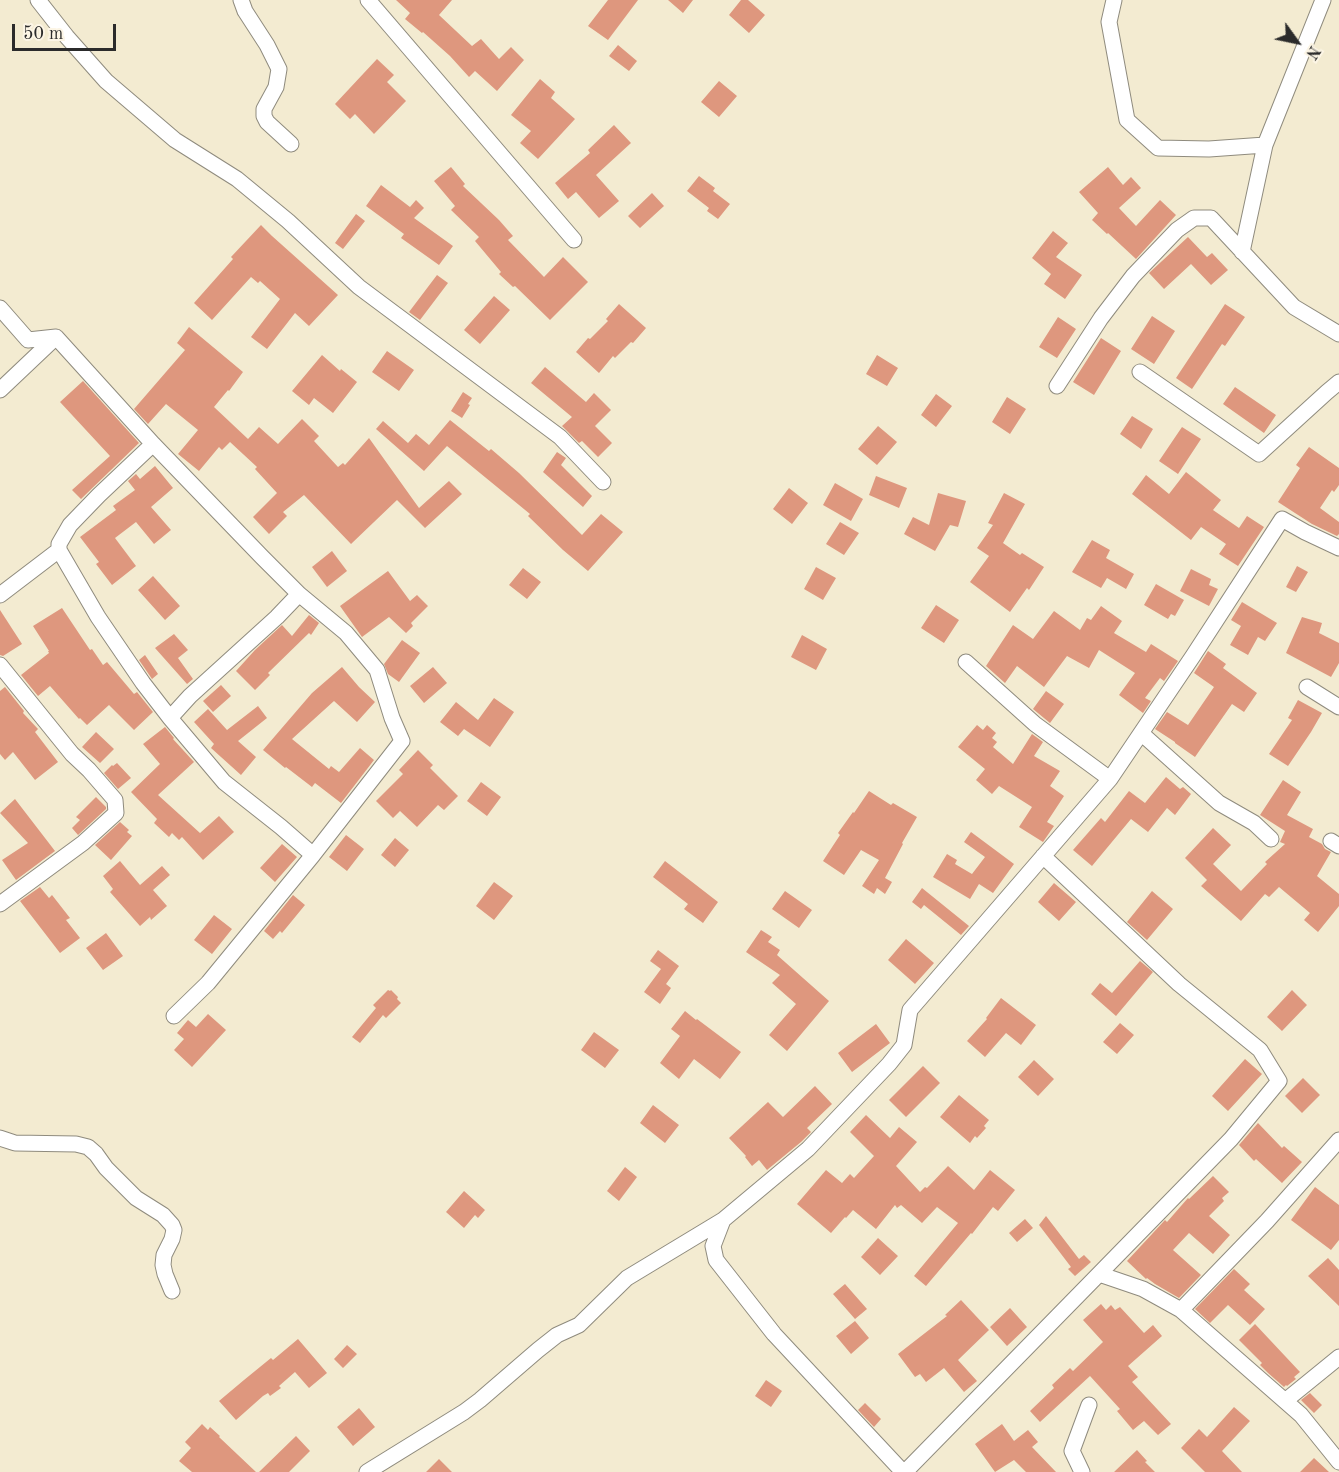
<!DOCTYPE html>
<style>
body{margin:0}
#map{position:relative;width:1339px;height:1472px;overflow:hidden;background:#f3ebd1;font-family:"Old Standard TT",serif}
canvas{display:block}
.north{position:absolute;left:1267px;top:12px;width:60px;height:60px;-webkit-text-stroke:4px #fcf5e5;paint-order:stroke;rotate:123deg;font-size:16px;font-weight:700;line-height:24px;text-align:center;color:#2b2b2b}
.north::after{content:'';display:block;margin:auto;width:21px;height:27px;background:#2b2b2b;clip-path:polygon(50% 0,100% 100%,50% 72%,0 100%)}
.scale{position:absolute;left:12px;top:24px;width:104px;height:27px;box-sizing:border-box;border:3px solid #2b2b2b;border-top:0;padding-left:8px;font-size:18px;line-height:21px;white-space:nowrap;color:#2b2b2b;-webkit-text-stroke:4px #fcf5e5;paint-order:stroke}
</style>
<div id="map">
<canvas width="1339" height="1472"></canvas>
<div class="north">N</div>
<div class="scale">50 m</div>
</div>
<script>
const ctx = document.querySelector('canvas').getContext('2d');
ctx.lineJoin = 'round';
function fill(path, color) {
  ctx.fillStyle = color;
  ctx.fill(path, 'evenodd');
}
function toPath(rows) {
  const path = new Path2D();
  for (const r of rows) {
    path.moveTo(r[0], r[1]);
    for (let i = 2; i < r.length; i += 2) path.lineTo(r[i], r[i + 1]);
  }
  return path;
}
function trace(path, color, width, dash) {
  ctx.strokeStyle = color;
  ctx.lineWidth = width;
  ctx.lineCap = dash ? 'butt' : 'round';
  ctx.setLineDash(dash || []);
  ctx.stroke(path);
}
const building = toPath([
 [396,0,452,0,439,15,472,46,481,39,499,59,511,47,524,60,497,91,475,71,469,77,450,56,423,32,422,33,405,19,410,13],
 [608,0,638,0,608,40,588,26],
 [668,0,693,0,683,13],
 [741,0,748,0,765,15,749,33,729,15],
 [618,45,637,61,629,71,609,56],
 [377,59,394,75,387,82,406,101,374,134,355,114,350,119,335,104],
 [540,79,555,92,551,98,575,119,538,159,520,143,531,131,511,115],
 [719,81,737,96,719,117,701,102],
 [614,125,631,143,596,175,619,201,599,218,576,192,568,199,555,183,590,153,588,150],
 [451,167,465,184,463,186,499,220,513,236,508,240,544,277,563,257,588,282,550,320,515,286,513,287,499,274,501,272,475,241,479,237,451,210,455,206,434,181],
 [1108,167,1123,185,1131,177,1141,188,1119,208,1136,226,1160,200,1176,215,1136,259,1108,233,1107,234,1092,220,1098,213,1079,192],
 [699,176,715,188,713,191,730,204,718,219,707,211,709,208,687,191],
 [381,185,410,207,416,200,424,208,414,218,453,246,439,265,401,238,404,234,366,206],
 [652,193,664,206,640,228,628,216],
 [356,214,365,221,343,249,335,243],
 [261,225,272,236,338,295,309,326,295,313,267,349,251,337,280,299,260,281,258,283,251,277,212,320,194,303,233,259,231,257],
 [1053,231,1068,243,1056,257,1082,275,1065,299,1044,284,1051,274,1032,258],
 [1188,237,1207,257,1212,253,1228,270,1211,285,1191,264,1164,289,1149,273],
 [437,275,448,283,420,320,409,312],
 [494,296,510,310,480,344,464,330],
 [619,304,646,328,633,343,631,342,615,358,613,356,599,373,576,352,588,338,590,339,608,321,606,319],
 [1225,304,1245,317,1225,346,1222,344,1192,389,1176,378],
 [1152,316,1175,331,1154,364,1131,349],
 [1058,317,1076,329,1057,358,1039,347],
 [189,327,243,372,229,391,228,390,214,407,248,439,259,427,278,444,302,419,319,436,314,441,338,467,343,463,345,465,369,438,419,508,449,481,462,494,425,528,397,500,351,544,304,495,283,512,287,516,269,534,253,517,277,493,255,469,257,467,230,442,222,450,219,447,199,471,178,454,198,430,166,404,148,424,134,409,185,350,177,343],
 [1101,338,1121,351,1094,395,1073,382],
 [387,351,414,370,399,391,372,372],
 [322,355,340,371,341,369,357,382,333,413,314,398,309,405,292,391],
 [877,355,898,368,887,386,866,374],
 [545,367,586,402,594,393,611,410,595,426,612,443,598,457,582,441,579,443,562,426,572,417,531,383],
 [83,381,139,443,81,499,72,490,110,456,60,402],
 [1235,387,1276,415,1264,433,1223,404],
 [463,392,472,398,468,404,470,405,462,418,451,411],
 [936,394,952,406,936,427,921,415],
 [1007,397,1026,409,1010,434,992,422],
 [1132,416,1153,429,1141,449,1120,434],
 [450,420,489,451,491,449,519,473,582,535,601,514,623,532,588,571,563,550,528,516,530,514,447,446,424,471,376,429,383,421,408,443,416,434,429,445],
 [878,426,897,442,877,465,858,449],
 [1182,427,1201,439,1178,474,1159,461],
 [1309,447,1339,468,1339,485,1334,492,1332,490,1320,508,1339,522,1339,534,1337,536,1312,524,1278,502,1300,468,1296,465],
 [557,452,566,458,561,465,592,496,583,507,543,472],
 [155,466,173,488,151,507,171,530,154,544,136,522,115,538,136,566,112,585,96,564,99,562,80,537,116,510,113,506,135,490,128,481,136,474,140,479],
 [1186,472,1221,500,1213,510,1239,528,1247,516,1264,527,1238,566,1219,554,1226,544,1201,527,1191,540,1132,494,1146,475,1169,494],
 [876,476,907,488,899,508,869,495],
 [835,483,863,499,851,521,823,505],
 [789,488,808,503,792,524,773,509],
 [938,493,966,501,958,527,950,525,935,551,904,534,913,517,929,525],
 [1004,493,1025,504,1003,543,1020,555,1022,553,1044,567,1029,590,1027,588,1010,612,970,582,989,556,977,548,993,525,988,523],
 [840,522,859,533,844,555,826,544],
 [1092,540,1110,550,1106,558,1134,574,1126,589,1107,578,1101,588,1072,572],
 [332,551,347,571,327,587,312,567],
 [1297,566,1308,572,1296,592,1286,587],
 [816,567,836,578,823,600,804,589],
 [523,568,541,582,527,599,509,585],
 [1191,569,1211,579,1209,585,1218,589,1209,606,1180,591],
 [388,571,410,601,417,595,428,606,411,623,413,626,406,633,389,617,362,637,340,606],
 [153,576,180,606,165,620,138,590],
 [1156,584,1184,600,1175,616,1171,614,1168,619,1144,605],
 [1242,602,1277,623,1265,641,1258,637,1248,655,1230,645,1241,626,1231,620],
 [936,605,959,620,944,643,921,628],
 [1101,606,1122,621,1114,633,1146,652,1151,644,1178,661,1164,681,1160,678,1145,698,1151,701,1143,713,1119,695,1135,673,1099,650,1089,668,1067,656,1044,687,1017,666,1005,683,986,666,1013,625,1033,639,1054,611,1080,630,1087,618,1091,620],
 [62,608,90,650,92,649,103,665,107,662,134,694,137,692,153,712,134,730,109,705,87,725,80,718,79,719,50,686,38,696,21,675,49,653,48,651,49,651,33,626],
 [0,610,22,644,3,656,0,655],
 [309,615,319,623,311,635,309,633,268,673,270,675,255,690,236,671,255,650,282,625,292,636],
 [1302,617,1322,623,1319,633,1339,643,1339,663,1331,677,1286,653],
 [174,634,188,650,178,658,193,679,187,684,155,648],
 [802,635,827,649,816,670,791,657],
 [402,640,420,653,399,682,388,674,384,664],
 [1208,651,1226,664,1223,668,1257,693,1244,712,1232,704,1195,757,1175,743,1175,742,1155,729,1167,712,1188,725,1214,687,1194,673],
 [145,655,158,674,152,679,139,660],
 [342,667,359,687,375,702,357,722,334,701,292,739,329,769,331,766,339,772,360,748,374,760,341,803,315,783,312,787,286,767,285,768,263,750,312,693],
 [433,667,447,683,424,703,410,686],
 [221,685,231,696,213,712,203,701],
 [5,687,24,711,23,713,38,729,35,732,58,762,35,780,13,752,5,760,0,754,0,691],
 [1046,691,1064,704,1050,723,1033,709],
 [494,698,514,712,490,747,464,729,458,736,440,722,456,702,478,720],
 [1298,700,1322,713,1311,732,1288,766,1269,754,1292,720,1288,718],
 [258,706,267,718,238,741,256,757,241,775,211,748,214,744,194,722,208,709,227,730],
 [977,725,983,730,987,725,996,733,992,738,997,742,993,747,1013,764,1032,734,1043,742,1034,756,1060,771,1050,786,1064,796,1047,822,1054,826,1043,842,1019,827,1032,807,999,786,992,794,976,780,985,769,958,747],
 [165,727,174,738,173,739,194,762,158,795,200,833,219,816,234,832,203,860,182,837,179,840,172,833,169,837,154,823,157,819,131,792,160,764,143,744],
 [96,732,114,749,100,763,82,747],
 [418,750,433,765,430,768,458,796,444,810,438,805,417,827,400,811,393,818,376,801,403,774,399,770],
 [117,763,131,778,118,789,104,773,112,765,113,766],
 [1166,777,1180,789,1183,787,1191,794,1175,815,1167,808,1148,832,1131,819,1092,866,1073,850,1101,818,1105,822,1129,791,1145,803],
 [1283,780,1301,792,1287,815,1313,829,1309,837,1322,844,1325,849,1331,852,1317,876,1339,894,1339,906,1318,932,1304,920,1310,913,1279,887,1269,897,1265,894,1241,921,1201,886,1207,880,1185,858,1213,828,1231,845,1213,864,1241,891,1267,864,1265,862,1285,844,1280,842,1285,831,1260,815],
 [481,782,501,797,487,816,467,801],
 [869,791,891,805,893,803,917,817,902,843,903,844,885,878,892,882,885,894,877,888,874,894,862,886,879,860,861,850,844,875,823,861,840,835,838,833,853,812,854,813],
 [96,797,106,807,106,809,78,835,72,828,80,820,76,817],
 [15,799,55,851,16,880,2,860,28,843,0,813],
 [120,822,129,830,127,832,132,836,111,860,95,845],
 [971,832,1014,864,993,893,979,884,970,899,933,877,947,854,957,860,955,864,972,874,985,857,964,842],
 [346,835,364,849,347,871,329,857],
 [395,838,409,850,395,867,381,855],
 [282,844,297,857,275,882,260,868],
 [120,861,140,885,162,866,170,875,153,890,167,906,151,920,150,917,140,926,110,892,113,889,103,876],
 [665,861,718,902,703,923,684,909,688,904,653,877],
 [494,882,513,896,494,920,476,906],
 [1054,883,1076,902,1059,921,1038,902],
 [40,887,49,898,52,895,70,918,66,920,80,938,60,953,20,901],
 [922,888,969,926,961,935,924,905,921,909,912,902],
 [785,891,812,910,799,928,772,909],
 [1152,891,1173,909,1147,940,1127,922],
 [293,895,305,905,282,933,280,931,273,939,264,931],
 [214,915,232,929,212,954,194,940],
 [761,930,772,937,768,942,780,950,777,955,829,1001,787,1051,769,1035,796,1004,772,983,780,975,746,952],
 [106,933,123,956,103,970,86,948],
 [906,939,934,963,915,984,888,960],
 [658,950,679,966,666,984,671,988,660,1004,644,992,661,969,650,961],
 [1140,961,1153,972,1116,1016,1091,994,1100,983,1112,993],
 [388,990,390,991,391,990,398,997,397,999,401,1003,386,1018,383,1015,360,1043,352,1037,376,1008,373,1005],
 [1292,990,1307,1005,1282,1031,1267,1017],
 [1001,998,1036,1025,1021,1045,1006,1033,985,1057,967,1041,987,1019,986,1018],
 [685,1011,696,1020,697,1019,741,1052,720,1079,694,1059,679,1079,660,1063,680,1036,671,1029],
 [208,1014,226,1030,192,1067,174,1050,184,1039,177,1033,188,1020,196,1027],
 [1120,1023,1134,1035,1117,1054,1103,1042],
 [876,1024,890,1043,852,1072,838,1053],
 [594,1032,619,1050,605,1068,581,1050],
 [1245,1059,1262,1074,1228,1111,1212,1096],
 [1034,1060,1054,1079,1038,1096,1018,1077],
 [923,1066,940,1083,906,1117,889,1100],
 [1303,1078,1320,1095,1302,1113,1285,1096],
 [815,1086,832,1104,807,1128,811,1132,801,1142,767,1170,759,1160,752,1166,745,1157,746,1156,729,1138,768,1102,783,1117],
 [959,1095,989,1120,984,1126,986,1128,977,1138,975,1136,970,1143,940,1117],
 [653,1105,679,1125,665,1143,640,1123],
 [866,1115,890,1138,899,1127,917,1142,896,1166,920,1192,925,1187,927,1188,948,1166,974,1190,990,1170,1015,1190,998,1211,993,1207,972,1234,971,1233,926,1286,914,1276,958,1223,937,1207,922,1223,901,1205,897,1208,895,1205,876,1229,853,1210,846,1218,845,1217,831,1233,797,1204,826,1170,842,1183,850,1174,854,1178,874,1156,850,1132],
 [1258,1123,1282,1148,1284,1146,1302,1162,1282,1183,1256,1159,1254,1161,1239,1145],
 [625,1167,637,1177,619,1201,607,1191],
 [1213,1176,1229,1192,1222,1198,1224,1201,1209,1216,1230,1235,1213,1254,1189,1233,1173,1250,1201,1275,1179,1298,1155,1284,1147,1278,1146,1279,1127,1261,1165,1220,1167,1222,1188,1198,1189,1199],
 [1315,1187,1339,1205,1339,1240,1331,1250,1291,1220],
 [464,1191,485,1210,478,1218,475,1215,464,1228,446,1212],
 [1046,1216,1079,1259,1084,1255,1091,1262,1075,1276,1068,1269,1071,1267,1039,1225],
 [1025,1219,1033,1228,1017,1242,1009,1233],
 [878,1238,898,1256,880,1275,861,1257],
 [1328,1258,1339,1270,1339,1306,1308,1276],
 [1234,1269,1250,1284,1244,1290,1265,1309,1250,1325,1228,1305,1210,1323,1195,1309],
 [845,1284,867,1309,855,1319,833,1294],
 [961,1300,989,1330,958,1360,977,1381,964,1392,944,1368,926,1382,920,1374,915,1377,898,1354,947,1316,945,1315],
 [1101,1304,1106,1310,1111,1305,1115,1310,1120,1307,1144,1333,1153,1325,1162,1336,1128,1366,1138,1377,1132,1382,1171,1424,1158,1435,1144,1421,1133,1430,1117,1411,1120,1409,1090,1376,1040,1422,1030,1411,1054,1388,1052,1385,1070,1368,1073,1371,1103,1342,1083,1320],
 [1010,1308,1027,1327,1007,1346,990,1327],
 [855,1321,869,1338,851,1354,836,1336],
 [1255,1324,1300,1372,1294,1377,1296,1379,1287,1386,1286,1385,1284,1387,1268,1373,1260,1365,1262,1363,1239,1340],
 [298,1339,327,1373,309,1388,295,1372,279,1386,281,1388,270,1396,268,1393,263,1396,236,1420,219,1401,244,1380,271,1358,273,1360],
 [347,1345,357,1354,343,1368,334,1359],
 [766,1380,782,1391,771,1407,755,1396],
 [1310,1393,1322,1405,1314,1413,1301,1400],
 [865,1403,881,1419,874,1427,858,1410],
 [1234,1407,1250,1421,1222,1451,1242,1472,1205,1472,1181,1448,1199,1429,1207,1437],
 [359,1408,375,1427,353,1446,337,1427],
 [202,1424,208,1430,210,1427,220,1436,219,1437,256,1472,192,1472,179,1461,191,1448,185,1442],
 [1002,1424,1014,1441,1028,1430,1038,1442,1032,1447,1056,1472,1026,1472,1014,1460,995,1472,975,1444],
 [296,1436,310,1451,289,1472,259,1472],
 [1137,1450,1147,1461,1145,1462,1155,1472,1114,1472],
 [1314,1458,1329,1472,1300,1472],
 [439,1459,452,1472,426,1472]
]);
const street = toPath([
 [38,0,67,37,106,81,175,140,237,179,288,221,359,287,560,437,603,482],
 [241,0,245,11,267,45,279,69,276,87,264,109,264,116,267,122,291,144],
 [368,0,574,240],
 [1114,0,1109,22,1127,120,1158,148,1209,149,1265,145],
 [1242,252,1265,145,1323,0],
 [0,308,28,340,56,337,153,444,262,557,299,594,346,633,377,670,392,718,402,741,313,855,208,983,174,1016],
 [1140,372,1259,454,1327,392,1339,382],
 [1057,386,1101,318,1133,276,1177,230,1194,218,1211,218,1294,307,1339,334],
 [0,390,56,337],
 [153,444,99,495,70,525,59,544,59,550,98,617,143,683,170,718,224,782,281,827,313,855],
 [0,595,59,550],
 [966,662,1035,724,1110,779],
 [0,665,72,754,89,770,115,800,116,813,83,843,0,904],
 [1307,687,1339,707],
 [170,718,190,696,277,617,299,594],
 [1141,733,1219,803,1254,823,1271,839],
 [1331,841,1339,846],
 [1043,856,1179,984,1260,1050,1279,1081,1231,1139,1099,1274],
 [0,1138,15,1143,76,1144,88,1147,96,1154,106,1168,136,1198,163,1215,172,1225,174,1230,172,1239,164,1255,163,1265,165,1274,172,1291],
 [723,1220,713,1246,716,1260,774,1334,903,1472],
 [1181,1310,1301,1415,1339,1462],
 [1285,1401,1339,1357],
 [367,1472,464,1412,480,1400,538,1350,557,1335,579,1325,627,1278,723,1220,808,1149,889,1064,904,1045,910,1010,1110,779,1193,656,1282,519,1305,532,1339,548],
 [905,1472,1099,1274,1143,1289,1181,1310,1267,1221,1339,1140],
 [1082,1472,1072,1451,1089,1405]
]);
fill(building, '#de977e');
trace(street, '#8f8b7e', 17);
trace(street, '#fff', 15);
</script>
